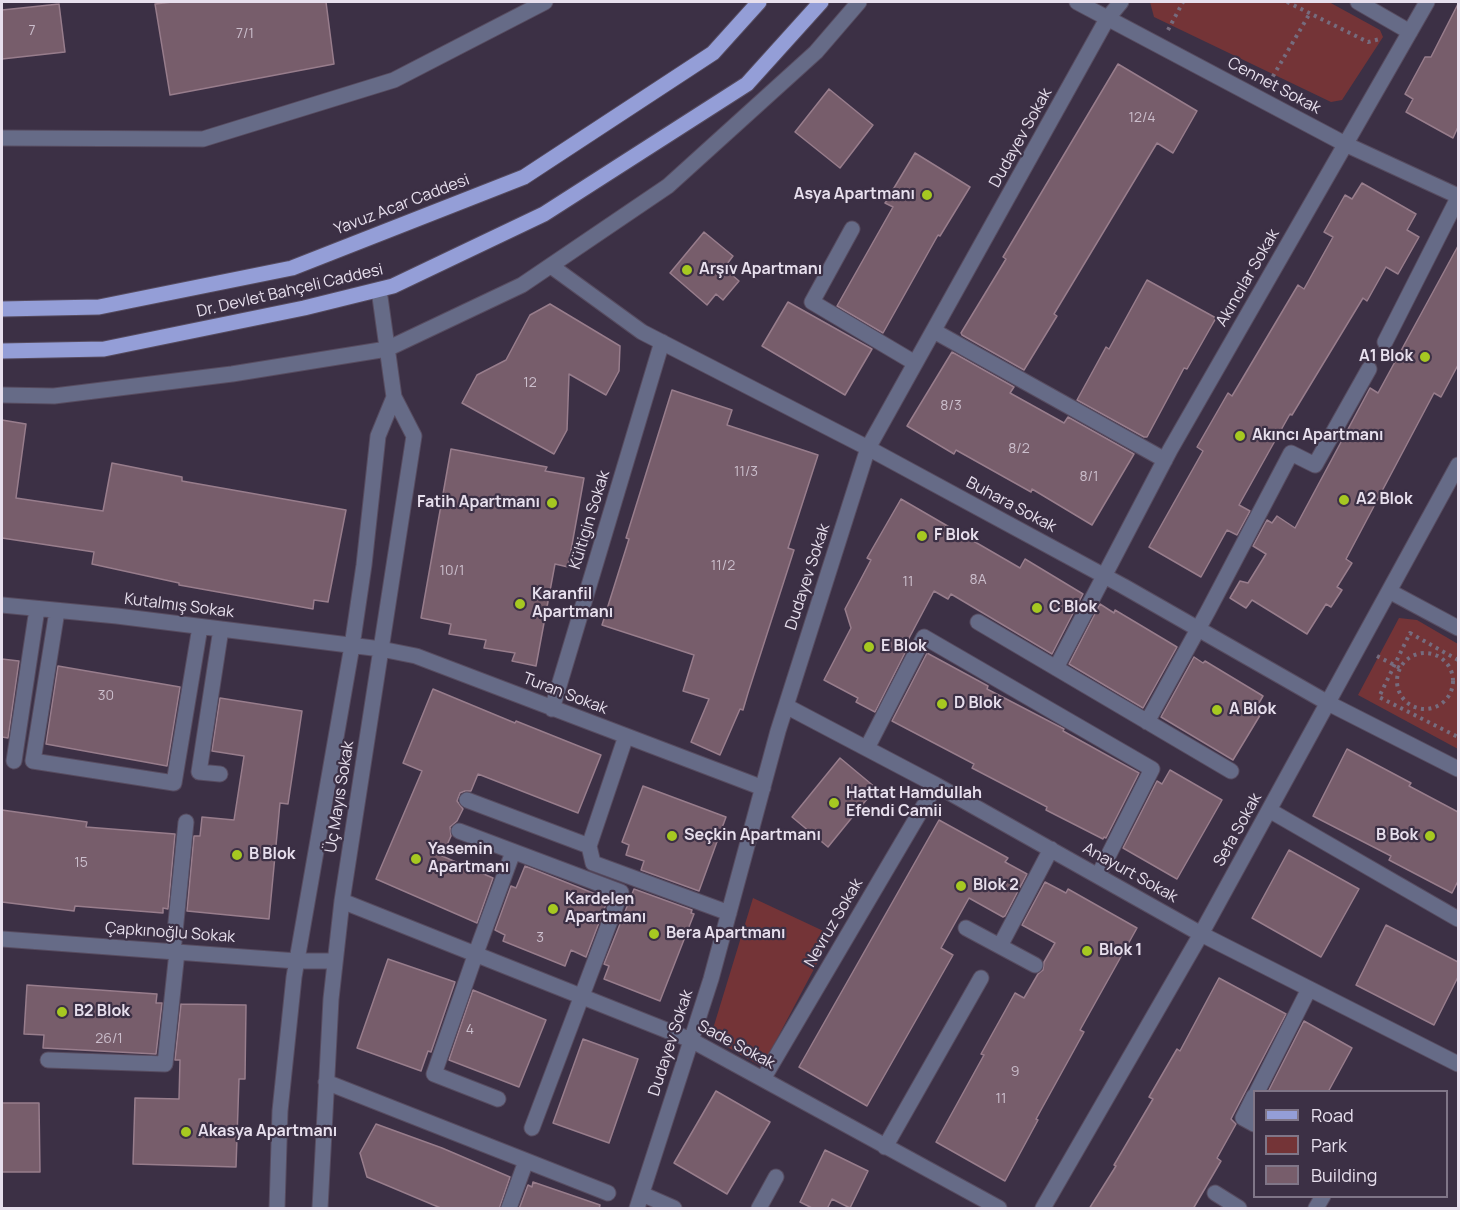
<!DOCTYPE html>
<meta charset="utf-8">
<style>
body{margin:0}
#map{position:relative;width:1460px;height:1210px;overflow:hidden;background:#3c3045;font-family:Manrope,sans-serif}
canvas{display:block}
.frame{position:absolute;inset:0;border:3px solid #e7dfed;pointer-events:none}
.legend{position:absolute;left:1253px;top:1090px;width:195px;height:108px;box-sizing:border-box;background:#3c3045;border:2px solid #807688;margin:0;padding:8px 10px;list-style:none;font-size:18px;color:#e7dfed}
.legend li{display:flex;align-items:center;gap:12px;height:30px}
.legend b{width:30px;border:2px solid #807688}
</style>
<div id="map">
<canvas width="1460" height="1210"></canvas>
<div class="frame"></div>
<ul class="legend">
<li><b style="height:8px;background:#949ed7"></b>Road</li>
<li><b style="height:16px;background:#743437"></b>Park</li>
<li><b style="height:16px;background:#775d6b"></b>Building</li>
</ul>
</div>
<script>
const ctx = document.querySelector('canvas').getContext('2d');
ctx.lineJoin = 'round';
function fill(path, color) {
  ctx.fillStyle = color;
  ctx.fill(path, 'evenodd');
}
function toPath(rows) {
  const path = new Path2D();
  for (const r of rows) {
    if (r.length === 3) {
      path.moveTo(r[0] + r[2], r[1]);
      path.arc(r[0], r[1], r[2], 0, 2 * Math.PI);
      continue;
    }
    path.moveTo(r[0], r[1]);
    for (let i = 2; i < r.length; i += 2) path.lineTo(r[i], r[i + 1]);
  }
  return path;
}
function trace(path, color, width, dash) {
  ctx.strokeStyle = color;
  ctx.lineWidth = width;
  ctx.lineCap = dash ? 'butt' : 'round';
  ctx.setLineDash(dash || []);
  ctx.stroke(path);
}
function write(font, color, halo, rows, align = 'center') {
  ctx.font = font + ' Manrope,sans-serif';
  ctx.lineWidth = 4.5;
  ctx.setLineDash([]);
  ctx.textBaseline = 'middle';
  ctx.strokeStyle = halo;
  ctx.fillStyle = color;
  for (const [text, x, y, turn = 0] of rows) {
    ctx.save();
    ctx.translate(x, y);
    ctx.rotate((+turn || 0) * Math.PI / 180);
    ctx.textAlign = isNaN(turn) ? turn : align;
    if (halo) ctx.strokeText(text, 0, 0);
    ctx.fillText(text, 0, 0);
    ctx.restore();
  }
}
const green = toPath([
 [1150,2,1329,2,1380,30,1383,37,1342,100,1331,102,1154,17],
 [1399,618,1417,620,1458,644,1458,749,1358,695],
 [753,898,832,935,762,1067,722,1044,712,1032]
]);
const building = toPath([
 [172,2,326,2,334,64,170,95,155,4,172,2],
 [59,4,65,52,2,59,2,10,59,4],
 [1458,4,1458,127,1453,138,1406,112,1413,99,1405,94,1425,57,1431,57,1458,4],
 [1118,64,1197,111,1173,153,1157,143,1054,314,1057,316,1024,370,962,335,961,333,1006,259,1003,257,1118,64],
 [829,89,873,125,840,168,795,132,829,89],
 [915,153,970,187,940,236,938,235,883,333,837,306,893,207,885,203,915,153],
 [1362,183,1416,214,1407,230,1419,237,1398,274,1386,267,1367,301,1363,298,1292,415,1290,414,1239,505,1250,511,1237,535,1227,530,1201,577,1149,547,1203,451,1197,447,1228,393,1232,396,1298,285,1304,289,1333,237,1324,232,1345,195,1352,199,1362,183],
 [704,232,733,256,724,268,739,281,723,300,716,294,707,305,670,273,704,232],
 [1458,246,1458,365,1441,397,1434,393,1346,559,1352,563,1337,587,1342,590,1331,607,1326,604,1307,634,1252,600,1246,608,1230,598,1240,581,1248,583,1266,554,1253,546,1267,520,1272,523,1277,516,1295,528,1370,388,1378,393,1458,246],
 [1147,280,1216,318,1187,369,1184,368,1147,437,1144,437,1077,400,1106,347,1109,349,1147,280],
 [788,302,872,349,845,395,762,346,788,302],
 [550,304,620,346,619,371,606,395,569,374,567,430,554,454,462,403,477,375,506,360,530,315,550,304],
 [952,352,1014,387,1010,393,1064,423,1068,417,1134,454,1092,525,1032,489,1031,492,956,450,954,454,907,426,952,352],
 [672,390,732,410,727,425,818,455,788,548,794,550,748,693,743,710,740,709,720,755,691,742,709,699,683,691,694,655,602,625,629,539,626,538,672,390],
 [2,420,26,424,16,498,103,511,112,463,182,477,182,481,346,510,328,602,314,600,313,609,179,585,179,583,92,564,94,552,2,538,2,420],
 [451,449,547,467,545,471,584,478,568,567,555,564,536,666,512,661,515,653,484,648,486,640,449,634,451,624,421,618,451,449],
 [901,499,1020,568,1025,559,1083,594,1052,654,951,594,948,599,934,591,907,642,910,643,875,712,856,702,858,698,824,680,851,628,845,609,871,560,867,558,901,499],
 [1100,604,1114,613,1115,610,1177,647,1143,708,1069,664,1100,604],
 [927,653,988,686,987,689,1064,729,1063,731,1139,773,1106,838,1104,837,1103,839,1046,810,1047,807,972,768,974,764,892,721,927,653],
 [1194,657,1203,663,1205,661,1263,696,1256,708,1262,712,1233,760,1161,717,1194,657],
 [2,659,19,661,8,738,2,737,2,659],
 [58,666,180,687,167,766,46,744,58,666],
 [433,689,515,723,516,721,601,755,578,813,478,774,471,791,465,791,460,793,457,801,463,809,457,821,450,827,451,836,442,856,493,878,477,923,376,879,422,771,403,763,433,689],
 [220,698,302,711,288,804,280,803,269,919,187,911,194,836,200,836,202,817,234,820,244,756,212,751,220,698],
 [1347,749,1411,783,1409,786,1458,812,1458,881,1452,893,1389,860,1391,856,1313,816,1347,749],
 [840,758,876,788,828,847,792,817,840,758],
 [1170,770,1222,800,1177,879,1123,848,1157,781,1162,784,1170,770],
 [643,786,726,817,699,891,641,870,644,861,626,855,629,845,622,842,643,786],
 [2,810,87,822,86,827,175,834,168,909,163,908,163,913,75,906,74,911,2,902,2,810],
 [939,820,1008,858,1005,862,1027,874,1005,916,1003,917,969,898,941,948,953,955,867,1106,799,1067,939,820],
 [1289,850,1359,889,1321,957,1252,918,1289,850],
 [525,866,608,899,586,957,571,950,565,966,503,941,505,935,495,930,511,886,516,888,525,866],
 [1045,882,1066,893,1068,889,1137,928,1080,1030,1084,1032,1036,1119,1038,1120,1005,1181,936,1142,984,1055,981,1054,1015,993,1024,998,1038,974,1043,970,1044,962,1055,943,1022,925,1045,882],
 [634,889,692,910,691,913,694,914,660,1001,604,979,609,966,604,964,634,889],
 [1386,925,1458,962,1458,977,1434,1025,1356,985,1386,925],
 [388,959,455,982,431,1052,428,1051,421,1071,357,1048,388,959],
 [1219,978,1286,1014,1231,1119,1236,1124,1217,1158,1221,1161,1193,1209,1089,1209,1116,1166,1114,1165,1153,1099,1149,1097,1177,1049,1180,1051,1219,978],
 [27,985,157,994,156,1003,162,1003,156,1054,43,1048,44,1035,24,1034,27,985],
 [473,990,546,1020,519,1087,449,1060,473,990],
 [181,1004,246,1005,245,1079,239,1079,236,1167,133,1164,135,1098,179,1099,180,1060,175,1060,181,1004],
 [1304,1021,1352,1048,1328,1092,1268,1092,1304,1021],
 [583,1039,638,1059,609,1143,553,1123,583,1039],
 [716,1091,770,1122,727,1194,674,1163,716,1091],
 [2,1103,39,1103,40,1172,2,1172,2,1103],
 [376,1124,442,1148,510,1177,499,1209,443,1209,367,1177,360,1153,376,1124],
 [825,1150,868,1171,850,1208,832,1199,827,1209,814,1209,800,1202,825,1150],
 [533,1182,600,1205,599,1209,519,1209,528,1185,532,1187,533,1182]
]);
const path = toPath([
 [1287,2,1368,42,1380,39],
 [1168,30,1183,2],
 [1269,83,1310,13],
 [1425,681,28],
 [1377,656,1400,668],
 [1458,660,1410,633,1379,697,1458,737]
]);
const minor = toPath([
 [1077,2,1345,144,1458,196],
 [1358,2,1410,32],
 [2,138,203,139,394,80,545,2],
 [852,229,812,302,915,363],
 [551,266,642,332,868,448,1123,586,1328,703,1458,769],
 [934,331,1165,460],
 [1385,342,1458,198],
 [2,395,54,396,232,374,387,349,522,285,668,186,816,52,859,2],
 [1389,591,1458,628],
 [2,605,117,616,381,649,416,656,763,788],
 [57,611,33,761,174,783,200,627],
 [978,622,1231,771],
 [1056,668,1170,450,1427,2],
 [786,706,936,785,1201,934,1458,1064],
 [552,709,662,342],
 [1147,722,1208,611,1291,453,1315,465,1369,369],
 [867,748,924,637,1152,769,1098,876],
 [14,761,37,609],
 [220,774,199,772,221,629],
 [467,800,589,846,626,736],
 [1269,810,1458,919],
 [459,831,621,892,532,1128],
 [589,846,593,863,729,913],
 [342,901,691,1040,999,1208],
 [966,928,1035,965],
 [2,939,297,961,335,961],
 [1000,946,1051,849],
 [173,952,186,822],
 [48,1060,165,1064,177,952],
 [763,1079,936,785],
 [326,1082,608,1193],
 [1257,1092,1309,989],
 [1254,1096,1243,1118,1254,1124],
 [498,1099,434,1074,476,953,513,852],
 [885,1147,981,978],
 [1215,1193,1239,1208],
 [642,1194,674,1208],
 [277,1208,280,1111,294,977,352,646,364,565,378,436,394,397],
 [320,1208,331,999,342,901,414,436,394,397,379,290],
 [509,1208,526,1161],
 [637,1208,711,979,778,731,868,448,1107,19,1121,2],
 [759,1208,776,1177],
 [1043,1208,1201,934,1458,465],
 [1316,1208,1323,1196]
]);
const major = toPath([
 [2,309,99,307,292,268,524,177,713,53,759,2],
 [2,351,104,349,304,308,393,286,544,214,747,84,821,2]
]);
const markers = [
 [927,195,6,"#a6c821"],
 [687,270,6,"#a6c821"],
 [1425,357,6,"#a6c821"],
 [1240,436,6,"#a6c821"],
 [1344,500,6,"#a6c821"],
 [552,503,6,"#a6c821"],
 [922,536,6,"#a6c821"],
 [520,604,6,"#a6c821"],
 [1037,608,6,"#a6c821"],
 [869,647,6,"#a6c821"],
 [942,704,6,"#a6c821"],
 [1217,710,6,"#a6c821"],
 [834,803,6,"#a6c821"],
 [672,836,6,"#a6c821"],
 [1430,836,6,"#a6c821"],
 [237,855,6,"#a6c821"],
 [416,859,6,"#a6c821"],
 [961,886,6,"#a6c821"],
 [553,909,6,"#a6c821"],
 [654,934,6,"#a6c821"],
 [1087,951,6,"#a6c821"],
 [62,1012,6,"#a6c821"],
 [186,1132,6,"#a6c821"]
];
const numberNames = [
 ["7",32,31],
 ["7/1",245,34],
 ["12/4",1142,118],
 ["12",530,383],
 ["8/3",951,406],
 ["8/2",1019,449],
 ["11/3",746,472],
 ["8/1",1089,477],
 ["11/2",723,566],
 ["10/1",452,571],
 ["8A",978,580],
 ["11",908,582],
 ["30",106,696],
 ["15",81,863],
 ["3",540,938],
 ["4",470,1030],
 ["26/1",109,1039],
 ["9",1015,1072],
 ["11",1001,1099]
];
const streetNames = [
 ["Cennet Sokak",1274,86,28],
 ["Dudayev Sokak",1021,138,-61],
 ["Yavuz Acar Caddesi",402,205,-21],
 ["Akıncılar Sokak",1248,278,-60],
 ["Dr. Devlet Bahçeli Caddesi",290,291,-13],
 ["Buhara Sokak",1011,505,28],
 ["Kültigin Sokak",590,520,-73],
 ["Dudayev Sokak",808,577,-72],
 ["Kutalmış Sokak",179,606,7],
 ["Turan Sokak",565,694,21],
 ["Üç Mayıs Sokak",340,797,-81],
 ["Sefa Sokak",1238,830,-61],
 ["Anayurt Sokak",1130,873,29],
 ["Nevruz Sokak",834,923,-60],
 ["Çapkınoğlu Sokak",170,933,4],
 ["Dudayev Sokak",671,1043,-72],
 ["Sade Sokak",736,1045,28]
];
const poiNames = [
 ["Asya Apartmanı",915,195,"right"],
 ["Arşıv Apartmanı",699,270],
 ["A1 Blok",1413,357,"right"],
 ["Akıncı Apartmanı",1252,436],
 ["A2 Blok",1356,500],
 ["Fatih Apartmanı",540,503,"right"],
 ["F Blok",934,536],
 ["Karanfil",532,595],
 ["Apartmanı",532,613],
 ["C Blok",1049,608],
 ["E Blok",881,647],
 ["D Blok",954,704],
 ["A Blok",1229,710],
 ["Hattat Hamdullah",846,794],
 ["Efendi Camii",846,812],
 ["Seçkin Apartmanı",684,836],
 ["B Bok",1418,836,"right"],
 ["Yasemin",428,850],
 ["Apartmanı",428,868],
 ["B Blok",249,855],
 ["Blok 2",973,886],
 ["Kardelen",565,900],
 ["Apartmanı",565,918],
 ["Bera Apartmanı",666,934],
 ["Blok 1",1099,951],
 ["B2 Blok",74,1012],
 ["Akasya Apartmanı",198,1132]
];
fill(green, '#743437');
fill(building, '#775d6b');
trace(building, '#987d8c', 1.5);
trace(minor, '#574c60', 17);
trace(major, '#574c60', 17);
trace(path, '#766c7e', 4, [3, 4.5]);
trace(minor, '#666b87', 15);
trace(major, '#949ed7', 15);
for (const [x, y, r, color] of markers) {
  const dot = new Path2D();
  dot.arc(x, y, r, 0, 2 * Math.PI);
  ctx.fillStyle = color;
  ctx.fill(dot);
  trace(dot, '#3c3045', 2);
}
write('14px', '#cbbecc', null, numberNames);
write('16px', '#e7dfed', '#3c3045', streetNames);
write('bold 16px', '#e7dfed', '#3c3045', poiNames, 'left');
</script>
